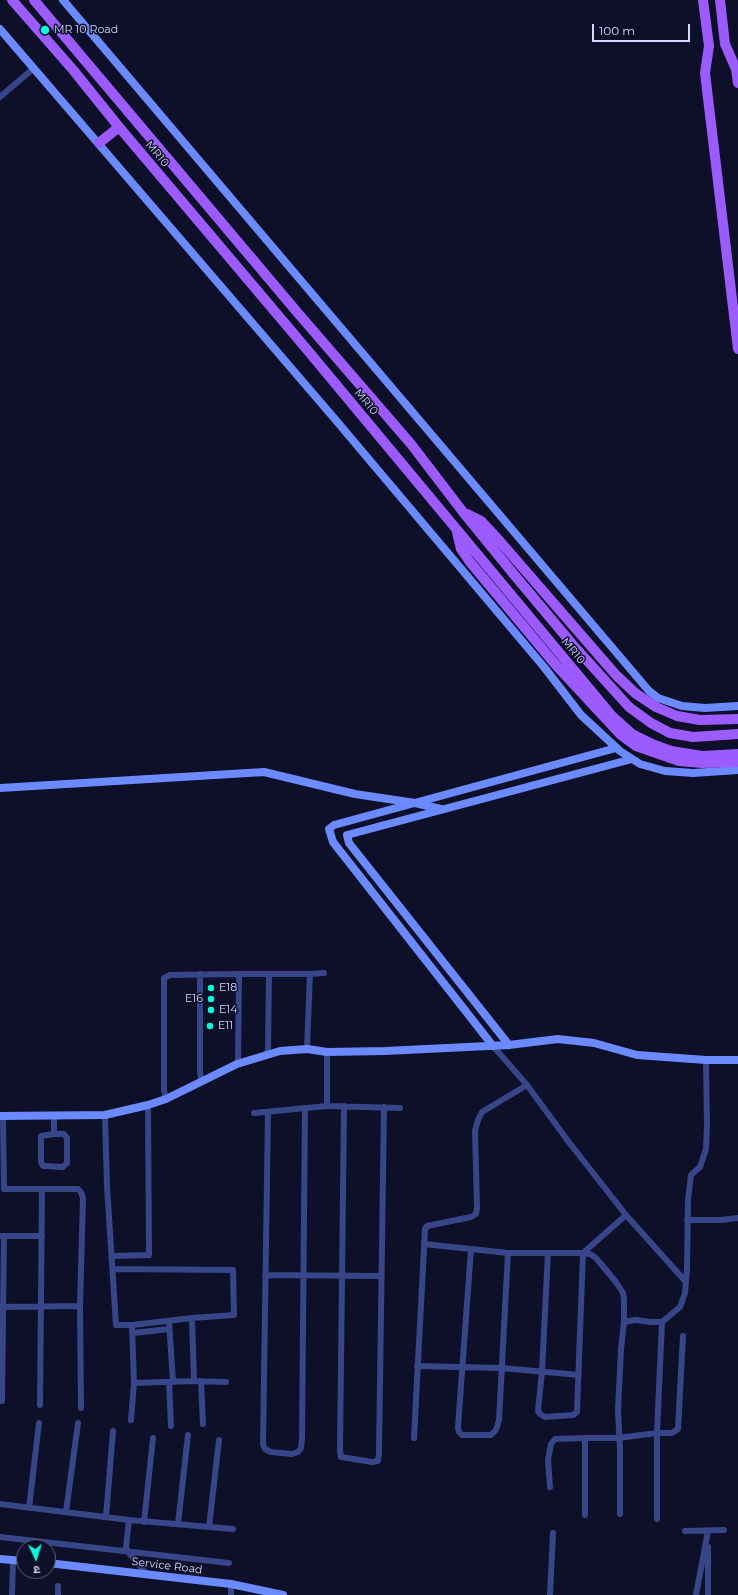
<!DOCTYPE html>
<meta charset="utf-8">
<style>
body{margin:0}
#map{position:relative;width:738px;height:1595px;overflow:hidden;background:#0e0f28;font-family:Montserrat,"Noto Sans Devanagari",sans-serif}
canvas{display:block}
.north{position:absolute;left:16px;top:1539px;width:40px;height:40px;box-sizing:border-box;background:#0e0f28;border:1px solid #5d607e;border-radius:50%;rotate:176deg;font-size:11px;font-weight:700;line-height:16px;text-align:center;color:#d4d9ff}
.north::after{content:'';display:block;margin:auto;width:14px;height:18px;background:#0fd;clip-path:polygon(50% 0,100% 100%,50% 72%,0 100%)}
.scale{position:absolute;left:592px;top:24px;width:98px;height:18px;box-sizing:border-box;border:2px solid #d4d9ff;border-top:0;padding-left:5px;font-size:12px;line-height:14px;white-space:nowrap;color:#d4d9ff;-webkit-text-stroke:3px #0e0f28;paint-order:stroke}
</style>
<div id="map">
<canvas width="738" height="1595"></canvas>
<div class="north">उ</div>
<div class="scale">100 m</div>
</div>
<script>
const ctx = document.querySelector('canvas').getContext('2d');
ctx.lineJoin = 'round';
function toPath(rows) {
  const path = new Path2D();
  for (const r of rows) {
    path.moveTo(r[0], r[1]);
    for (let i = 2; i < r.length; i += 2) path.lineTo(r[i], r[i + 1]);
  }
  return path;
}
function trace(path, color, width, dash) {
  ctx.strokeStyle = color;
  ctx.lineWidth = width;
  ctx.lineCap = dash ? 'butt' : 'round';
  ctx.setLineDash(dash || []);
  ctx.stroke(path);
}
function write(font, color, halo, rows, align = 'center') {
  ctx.font = font + ' Montserrat,sans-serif';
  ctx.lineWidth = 3;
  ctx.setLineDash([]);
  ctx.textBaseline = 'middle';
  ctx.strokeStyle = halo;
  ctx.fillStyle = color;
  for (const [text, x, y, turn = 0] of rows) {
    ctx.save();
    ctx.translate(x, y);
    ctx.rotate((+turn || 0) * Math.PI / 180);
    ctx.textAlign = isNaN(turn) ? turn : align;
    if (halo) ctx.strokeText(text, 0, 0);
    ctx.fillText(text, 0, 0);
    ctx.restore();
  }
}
const street = toPath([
 [0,97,34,68],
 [200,974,200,1072,202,1082],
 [239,974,310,974,307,1049],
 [310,974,324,973],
 [493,1046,527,1085,568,1141,626,1215,686,1282],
 [327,1052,327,1106],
 [266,1055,268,1049,269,974],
 [166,1099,164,1090,164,978,170,975,239,974,238,1064],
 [344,1106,340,1450,341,1457,372,1462,378,1461,379,1453,384,1107],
 [268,1112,263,1444,265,1449,271,1452,292,1454,298,1452,301,1448,302,1439,305,1108],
 [254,1113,327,1106,400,1108],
 [105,1115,107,1186,116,1325,132,1325,134,1383,194,1381,226,1382],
 [3,1116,4,1189,42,1189,40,1405],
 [54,1117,54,1134,64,1134,67,1138,67,1163,63,1167,45,1166,43,1166,41,1162,41,1136,54,1134],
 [42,1189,78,1189,81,1192,83,1198,80,1306,81,1408],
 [687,1220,721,1220,738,1218],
 [1,1236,42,1236],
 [424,1244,471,1249],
 [508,1253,499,1420,496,1430,491,1435,462,1435,459,1432,458,1427,471,1249,508,1253,583,1253,577,1412,573,1415,545,1417,540,1414,538,1411,542,1371,548,1253],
 [583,1253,590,1254,596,1258,616,1282,623,1293,624,1299,624,1322],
 [583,1253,626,1215],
 [112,1256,149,1255,148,1105],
 [113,1269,233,1270,234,1315,192,1318],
 [265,1275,381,1276],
 [0,1307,80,1306],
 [169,1321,173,1382],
 [132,1325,192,1318,194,1381],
 [133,1333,169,1329],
 [417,1366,502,1368,579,1375],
 [201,1381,203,1424],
 [169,1382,171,1426],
 [2,1401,4,1236],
 [131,1420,134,1383],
 [414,1438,425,1229,427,1226,471,1217,476,1214,477,1208,475,1131,478,1120,482,1112,527,1085],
 [585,1438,618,1438,657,1433,662,1322],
 [550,1487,548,1460,551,1444,555,1439,585,1438,585,1515],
 [0,1504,129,1520,233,1529],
 [29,1508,39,1423],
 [66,1512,78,1423],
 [620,1514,620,1449,618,1410,621,1349,624,1322,635,1320,651,1322,662,1322,680,1307,685,1293,687,1269,688,1200,691,1175,700,1167,706,1149,707,1126,706,1060],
 [106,1517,113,1431],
 [657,1519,657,1433,672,1433,678,1429,683,1336],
 [129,1520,126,1547,128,1552,147,1574],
 [144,1522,153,1438],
 [178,1524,188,1435],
 [209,1527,219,1440],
 [685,1531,724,1530],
 [0,1537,229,1563],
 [708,1547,708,1595],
 [12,1595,13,1560],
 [58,1595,58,1586],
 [231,1595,231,1584],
 [550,1595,553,1533],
 [696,1595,708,1531]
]);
const secondary = toPath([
 [63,0,649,691,658,698,682,706,705,708,738,706],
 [0,29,334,418,544,667,581,715,620,751,640,764,665,771,693,773,738,770],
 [0,788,264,772,355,794,415,803,441,809],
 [509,1045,349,843,347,835,632,759],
 [493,1046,333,842,329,829,334,825,616,748],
 [0,1116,105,1115,148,1105,166,1099,237,1064,280,1051,307,1049,327,1052,385,1051,509,1045,558,1039,594,1043,637,1055,706,1060,738,1060],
 [0,1559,24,1561],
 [48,1563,231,1584,283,1595]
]);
const primary = toPath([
 [12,0,74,71,119,127,304,346,612,716,632,734,652,744,671,751,702,756,738,754],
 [34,0,297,312,411,444,463,512,516,577,573,645,629,707,651,723,670,733,693,737,738,734],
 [703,0,709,46,705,73,738,349],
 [720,0,725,44,736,69,738,83],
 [99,143,119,127],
 [467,514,481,521,497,538,616,675,635,693,656,707,677,716,700,720,738,719],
 [457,532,461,549,470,562,555,664,621,735,636,746,679,761,702,763,738,762]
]);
const markers = [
 [45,30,5,"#0fd"],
 [211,988,4,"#0fd"],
 [211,999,4,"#0fd"],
 [211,1010,4,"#0fd"],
 [210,1026,4,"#0fd"]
];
const poiNames = [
 ["MR 10 Road",54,30],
 ["E18",219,988],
 ["E16",203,999,"right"],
 ["E14",219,1010],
 ["E11",218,1026]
];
const streetNames = [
 ["MR10",157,154,50],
 ["MR10",366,402,50],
 ["MR10",573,651,50],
 ["Service Road",167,1566,7]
];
trace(street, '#364689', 6);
trace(secondary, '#6b8aff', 8);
trace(primary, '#9c5bff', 10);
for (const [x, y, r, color] of markers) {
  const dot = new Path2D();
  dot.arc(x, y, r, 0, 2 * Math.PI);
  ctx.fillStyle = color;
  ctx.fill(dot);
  trace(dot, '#0e0f28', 1.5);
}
write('11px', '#d4d9ff', '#0e0f28', poiNames, 'left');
write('11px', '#d4d9ff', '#0e0f28', streetNames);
</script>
